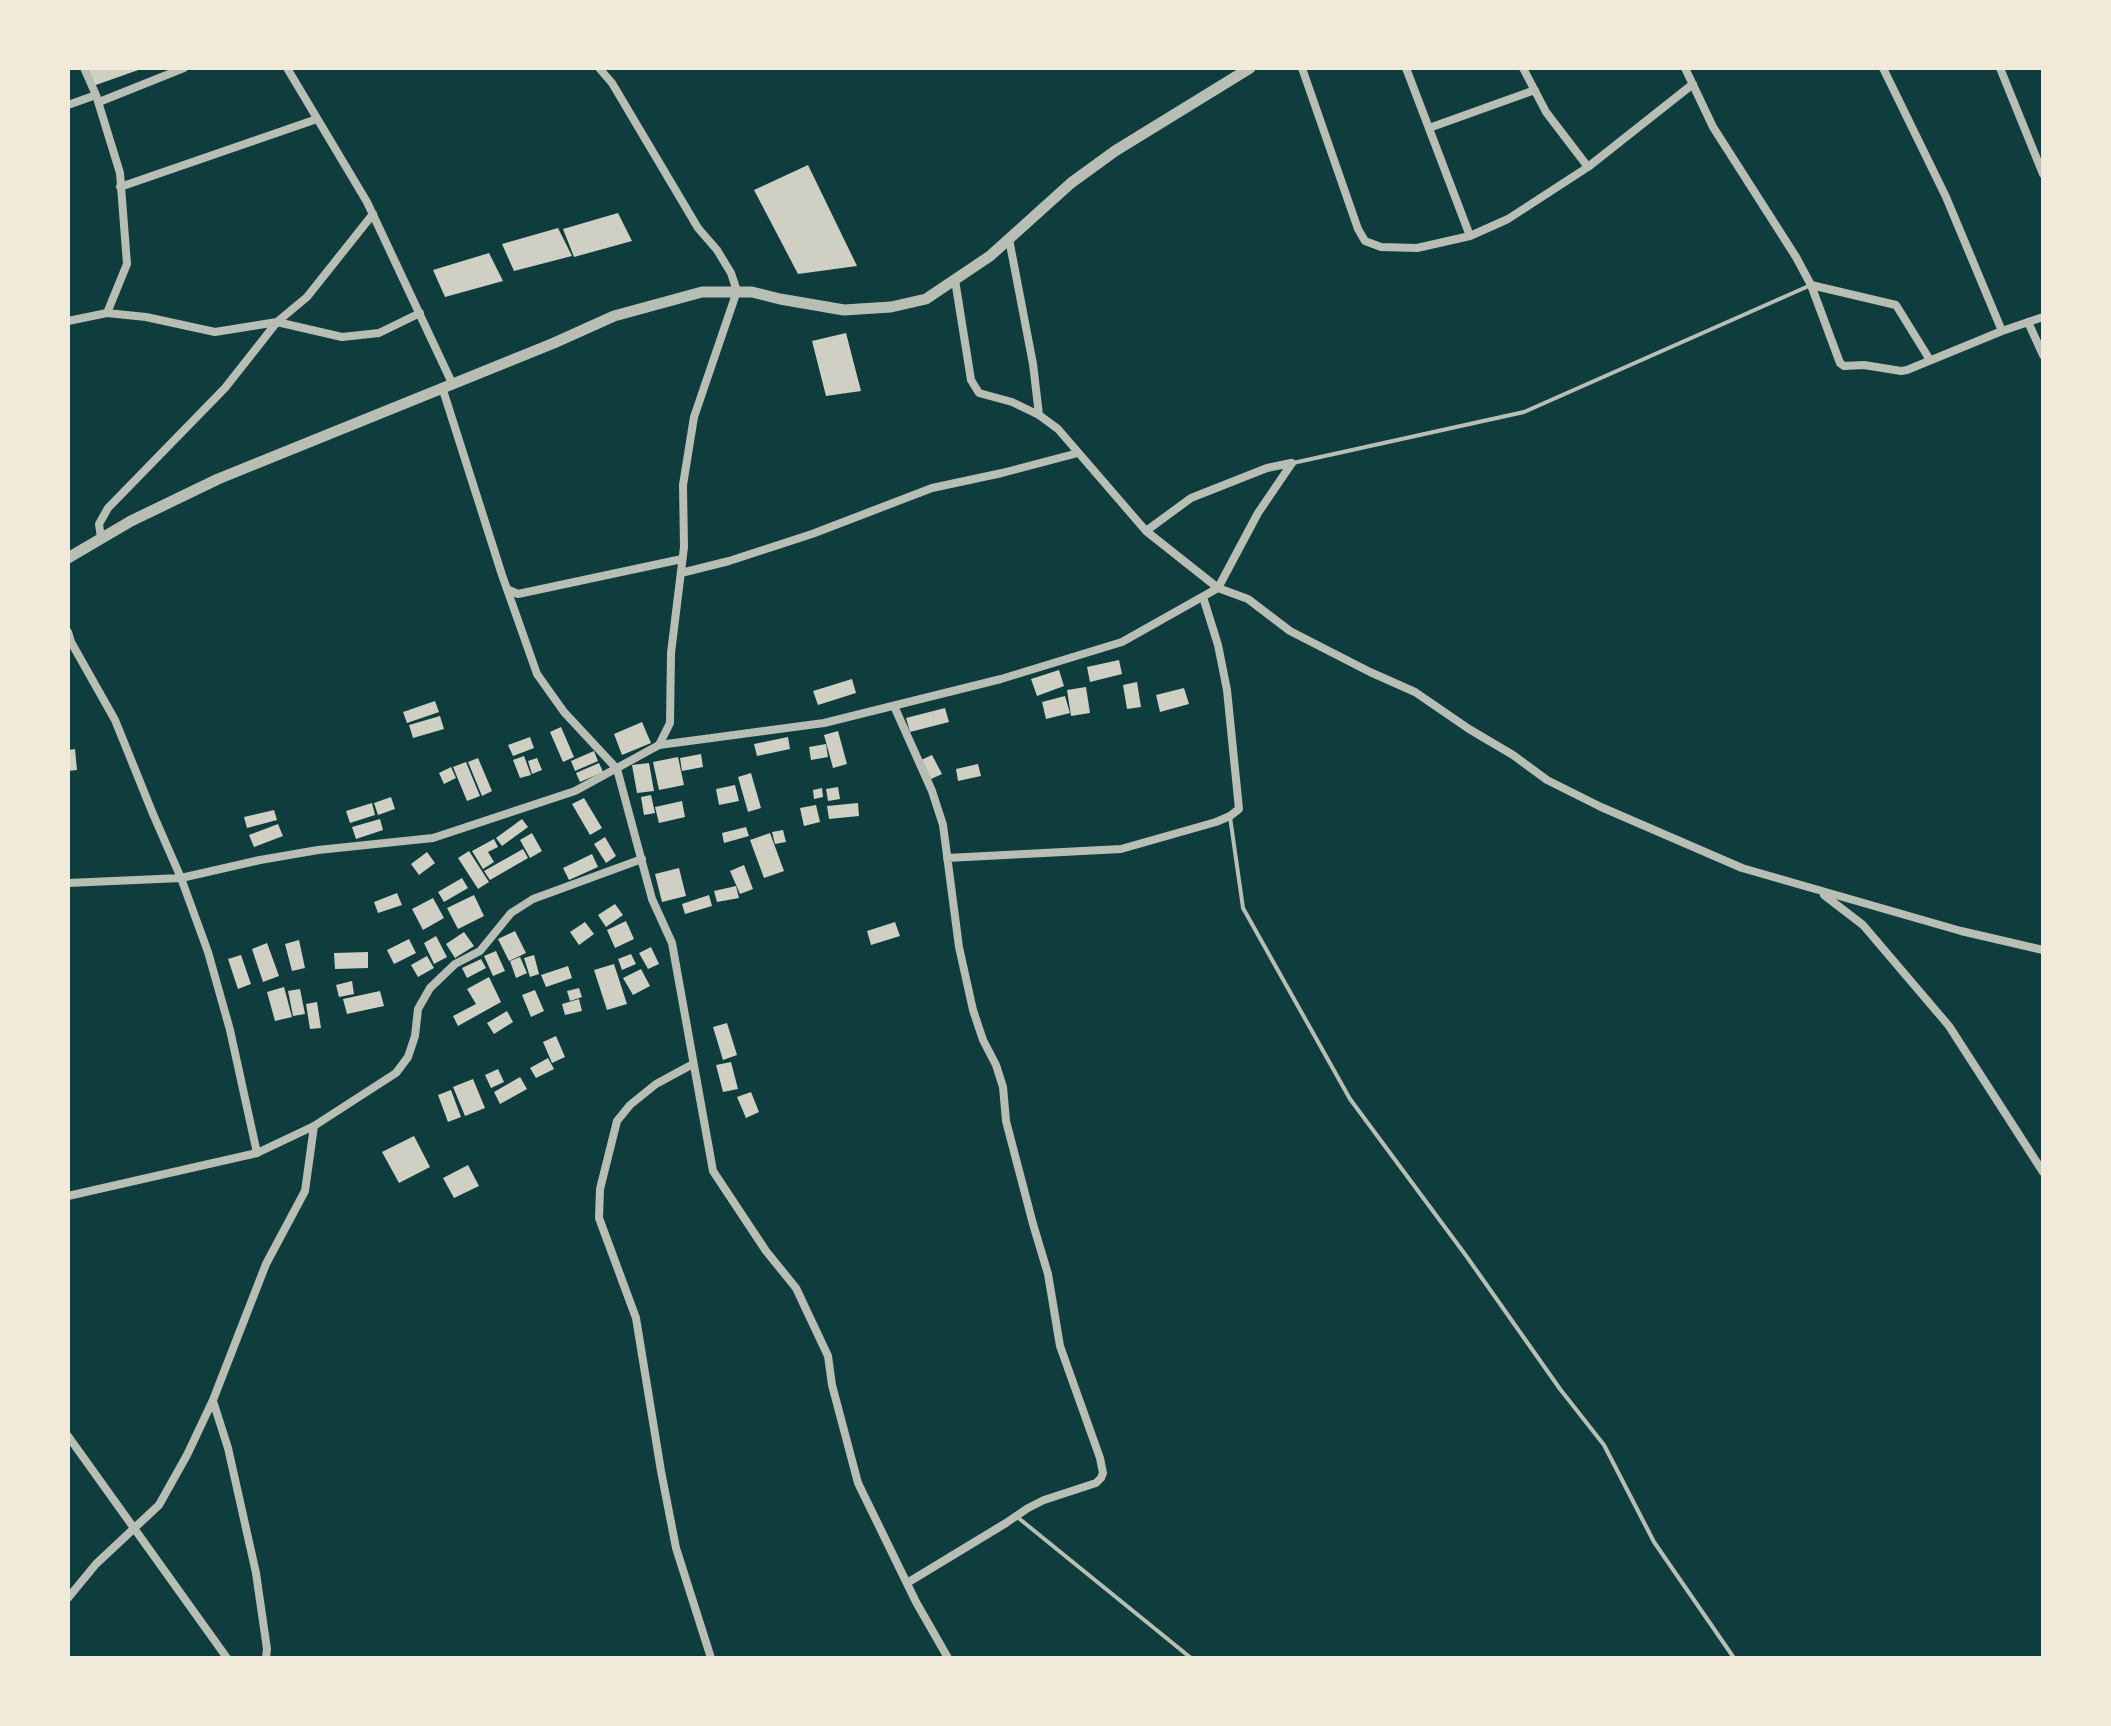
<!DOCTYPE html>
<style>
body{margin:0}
#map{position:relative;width:2111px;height:1726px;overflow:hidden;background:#0f3d3e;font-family:"IBM Plex Sans",sans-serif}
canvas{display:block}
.frame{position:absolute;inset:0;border:70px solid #f1e9da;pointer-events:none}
</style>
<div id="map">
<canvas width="2111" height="1726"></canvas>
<div class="frame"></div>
</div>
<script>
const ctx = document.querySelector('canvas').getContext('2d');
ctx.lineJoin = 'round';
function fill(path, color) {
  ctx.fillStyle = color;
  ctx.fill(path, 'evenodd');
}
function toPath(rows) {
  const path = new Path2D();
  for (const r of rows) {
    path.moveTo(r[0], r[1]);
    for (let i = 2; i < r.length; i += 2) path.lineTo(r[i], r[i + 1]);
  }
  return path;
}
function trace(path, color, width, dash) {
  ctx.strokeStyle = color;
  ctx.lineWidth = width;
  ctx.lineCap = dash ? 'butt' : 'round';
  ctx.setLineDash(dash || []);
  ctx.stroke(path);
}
const building = toPath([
 [88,68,144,68,93,86],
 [808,165,857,266,798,274,754,190],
 [618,213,632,241,574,257,563,229],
 [558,228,572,256,514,271,502,244],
 [489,253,503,281,445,297,433,270],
 [846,333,861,391,826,396,812,341],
 [1119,660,1122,674,1090,682,1087,667],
 [1059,670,1064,686,1037,696,1031,679],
 [852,679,856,693,818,705,813,691],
 [1137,682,1141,707,1127,709,1123,685],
 [1086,687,1090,713,1071,716,1067,690],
 [1184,688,1189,704,1160,712,1156,695],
 [1065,696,1070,713,1046,719,1042,702],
 [435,701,439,712,407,723,403,712],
 [945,708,949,722,910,732,906,718],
 [440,716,444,729,413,738,409,725],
 [642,722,651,743,622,755,614,734],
 [561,727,574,757,563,762,550,732],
 [838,731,847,764,833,768,824,735],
 [530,737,534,748,513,756,508,745],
 [788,737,790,749,757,756,754,744],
 [826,744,828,757,811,760,809,747],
 [75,749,77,770,68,771,68,750],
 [594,751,598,761,575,771,571,761],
 [701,754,703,767,682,771,680,758],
 [932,755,942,774,931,779,921,760],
 [524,756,531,775,520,778,513,760],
 [678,757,684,785,659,790,653,762],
 [478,758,492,791,482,796,468,762],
 [537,758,542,770,532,774,528,761],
 [466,762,480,796,467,801,453,767],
 [599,763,603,772,580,782,576,773],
 [649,763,654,791,637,793,632,765],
 [978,764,981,776,958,781,956,769],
 [451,767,456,778,444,784,439,773],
 [751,773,761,808,748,812,738,777],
 [735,785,739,801,719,805,716,789],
 [838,787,840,799,828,801,826,789],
 [822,788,823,797,814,799,813,790],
 [651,795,655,813,644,815,641,797],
 [391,797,395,809,378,815,374,803],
 [584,798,602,828,590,835,572,804],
 [682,801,685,817,659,823,655,807],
 [372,803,375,815,350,823,346,811],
 [858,803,859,816,829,819,827,806],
 [816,805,820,822,804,826,800,808],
 [274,810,277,820,247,828,244,817],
 [380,819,383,830,356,839,352,827],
 [522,819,528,827,502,846,496,838],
 [278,824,283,836,254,847,249,835],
 [746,827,749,836,724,843,722,833],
 [783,830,786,842,775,844,772,832],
 [532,833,542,851,530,858,520,840],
 [770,833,784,871,764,878,750,840],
 [605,837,616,856,606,863,594,844],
 [494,839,498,847,488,852,494,862,483,869,472,851],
 [523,849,528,858,490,880,484,871],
 [469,851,489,882,478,889,458,858],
 [427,852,435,863,419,875,411,864],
 [592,854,598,867,569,880,563,868],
 [744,865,753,889,740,894,730,871],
 [679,868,686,896,662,902,655,874],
 [462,878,468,888,444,902,438,892],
 [736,886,739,898,717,902,714,891],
 [397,893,402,905,378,913,374,902],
 [474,895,484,916,458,929,447,908],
 [709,895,712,906,685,914,682,904],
 [433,898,444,918,423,930,412,909],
 [615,904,623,915,606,927,598,915],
 [626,921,634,939,615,948,607,930],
 [585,922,594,934,579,945,570,932],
 [895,922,900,936,871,945,867,931],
 [515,931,526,953,509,961,498,939],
 [464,932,474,946,455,958,446,944],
 [436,936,447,957,434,964,424,943],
 [409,939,416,953,394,964,387,950],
 [299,940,305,968,292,971,285,944],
 [267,943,279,976,263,982,252,949],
 [651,947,659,964,648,969,639,953],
 [496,951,505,971,493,976,484,956],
 [368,952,368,968,335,969,334,953],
 [631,954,636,964,622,970,618,959],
 [241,955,251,984,238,989,228,959],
 [534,955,539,974,530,977,524,958],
 [427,956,434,968,418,977,411,965],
 [520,957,527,973,516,978,510,961],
 [481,959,486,968,467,978,462,968],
 [614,964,627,1004,607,1010,594,970],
 [568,966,572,978,546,987,541,975],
 [641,969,650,986,633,995,623,978],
 [489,977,501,1002,458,1026,453,1016,476,1004,467,989],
 [352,981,354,994,339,997,336,985],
 [284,987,292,1017,275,1021,267,992],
 [579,988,582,997,570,1001,567,991],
 [300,989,305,1014,293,1016,288,991],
 [535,990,544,1011,531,1017,522,995],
 [380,991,384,1006,347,1014,343,999],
 [579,999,582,1011,565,1015,562,1004],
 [317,1002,321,1028,310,1029,306,1004],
 [507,1011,513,1022,494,1034,487,1023],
 [727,1023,737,1055,723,1060,713,1027],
 [556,1036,565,1057,552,1063,543,1042],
 [548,1058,554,1069,536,1078,530,1068],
 [731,1062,738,1089,723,1092,716,1065],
 [498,1069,504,1082,491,1088,485,1075],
 [520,1077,527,1089,500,1104,494,1092],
 [473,1079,485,1108,465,1116,453,1087],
 [451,1090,461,1117,448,1122,438,1095],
 [751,1092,759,1112,746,1118,737,1097],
 [414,1136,430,1167,399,1183,382,1152],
 [468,1165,479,1186,454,1198,443,1178]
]);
const service = toPath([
 [1293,463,1524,412,1811,285],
 [1230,817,1243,908,1350,1099,1467,1257,1560,1389,1604,1445,1654,1542,1734,1658],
 [1016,1516,1191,1658]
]);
const minor = toPath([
 [84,68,96,95,120,173,127,264,107,313],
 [287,68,367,202,452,383],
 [599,68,612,83,698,228,717,250,731,273,737,291,694,417,683,485,684,547,671,653,670,723,659,745],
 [1302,68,1358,229,1365,241,1381,247,1417,248,1470,236,1508,219,1588,167],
 [1406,68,1470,236],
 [1523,68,1546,112,1588,167,1693,84],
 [1685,68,1713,127,1796,257,1811,285,1840,363,1844,366,1864,365,1901,371,1907,370,2002,331,2043,317],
 [1883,68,1946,197,2002,331],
 [2000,68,2043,174],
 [99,102,184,68],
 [68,105,96,95],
 [1429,128,1535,90],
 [120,187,317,119],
 [1009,239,1033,364,1039,415],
 [955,280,971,380,979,393,1012,402,1039,415,1058,429,1146,531,1218,588,1248,599,1290,631,1370,672,1415,692,1469,729,1513,755,1547,780,1601,807,1742,868,1961,931,2043,950],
 [1811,285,1896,305,1930,360],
 [68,321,107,313,146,317,215,332,277,322,342,337,379,333,420,313],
 [2028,322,2043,355],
 [442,387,502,575,537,674,564,712,617,769,652,899,672,943,713,1171,766,1251,796,1288,828,1356,832,1385,858,1483,916,1602,948,1658],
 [1146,531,1191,498,1267,468,1291,463],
 [101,538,99,524,108,508,225,388,277,322,307,297,373,214],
 [681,573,729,561,812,534,932,488,1002,473,1078,453],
 [509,590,518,594,682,559],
 [68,632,71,642,115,720,153,814,181,878,208,952,230,1030,257,1153],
 [894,706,932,791,943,825,959,947,973,1010,983,1040,996,1065,1003,1087,1006,1121,1033,1224,1048,1274,1060,1346,1100,1458,1103,1473,1101,1478,1096,1483,1044,1500,1028,1508,1006,1523,907,1583],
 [947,858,1121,849,1216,822,1230,816,1239,809,1227,690,1218,645,1203,597],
 [68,883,181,878,260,860,318,850,433,838,575,791,659,745,824,723,1001,679,1122,642,1218,588,1258,513,1292,463],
 [1824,895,1863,925,1949,1026,2043,1172],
 [693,1064,656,1084,630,1105,617,1121,600,1189,599,1218,636,1318,661,1471,676,1548,711,1658],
 [68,1196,257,1153,314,1126,396,1073,408,1057,415,1036,418,1009,430,988,455,964,480,951,511,913,533,899,642,859],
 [213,1401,228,1448,256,1573,267,1649,266,1658],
 [68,1436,227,1658],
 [68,1598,96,1564,159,1505,187,1455,213,1400,266,1264,305,1191,314,1126]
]);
const tertiary = toPath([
 [68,558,131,521,218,479,554,343,614,316,702,292,752,292,780,299,844,310,891,307,926,299,990,256,1071,183,1115,151,1250,68]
]);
fill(building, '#cfcfc3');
trace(service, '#b8beb3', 4);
trace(minor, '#b8beb3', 8);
trace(tertiary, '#b8beb3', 11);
</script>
